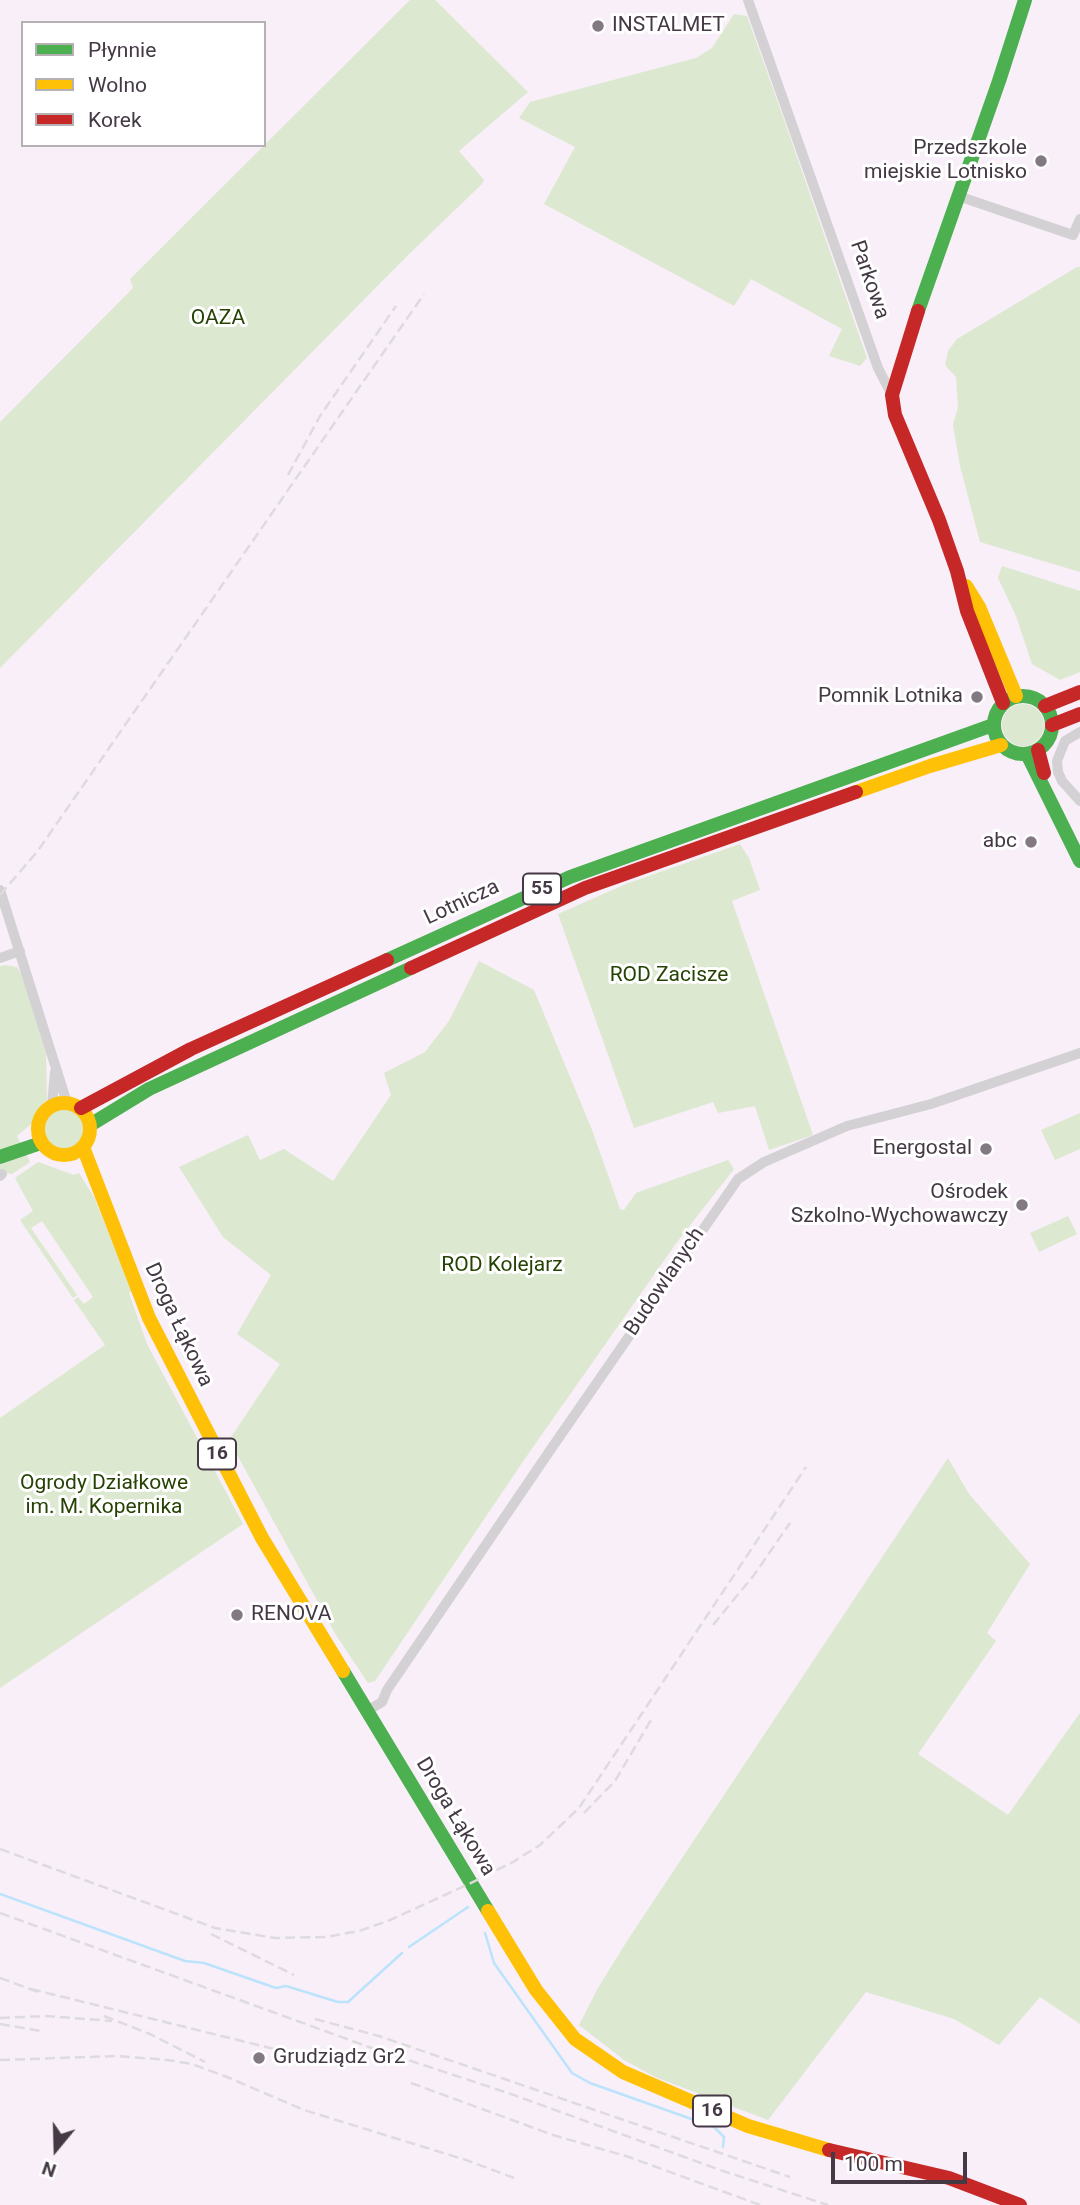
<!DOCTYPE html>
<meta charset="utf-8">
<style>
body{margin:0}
#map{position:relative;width:1080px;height:2205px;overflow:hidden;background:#f8eff8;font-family:Roboto,sans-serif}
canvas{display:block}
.legend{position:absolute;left:21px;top:21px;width:245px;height:126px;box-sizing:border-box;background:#fff;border:2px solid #b4b0b4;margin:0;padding:9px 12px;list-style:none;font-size:21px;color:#443944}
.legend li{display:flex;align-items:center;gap:14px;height:35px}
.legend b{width:35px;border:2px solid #b4b0b4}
.north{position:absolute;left:21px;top:2114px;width:70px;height:70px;-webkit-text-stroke:5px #fff;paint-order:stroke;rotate:199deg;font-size:19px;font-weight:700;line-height:28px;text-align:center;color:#443944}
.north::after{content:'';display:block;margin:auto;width:24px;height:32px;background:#443944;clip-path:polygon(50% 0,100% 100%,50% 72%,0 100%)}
.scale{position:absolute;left:831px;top:2152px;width:136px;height:32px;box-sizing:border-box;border:4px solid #443944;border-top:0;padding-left:9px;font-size:21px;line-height:24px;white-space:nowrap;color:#443944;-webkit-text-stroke:5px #fff;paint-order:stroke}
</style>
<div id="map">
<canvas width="1080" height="2205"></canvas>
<ul class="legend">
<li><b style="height:9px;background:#4caf50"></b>Płynnie</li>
<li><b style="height:9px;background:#ffc107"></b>Wolno</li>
<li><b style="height:9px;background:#c62828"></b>Korek</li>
</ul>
<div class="north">N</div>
<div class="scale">100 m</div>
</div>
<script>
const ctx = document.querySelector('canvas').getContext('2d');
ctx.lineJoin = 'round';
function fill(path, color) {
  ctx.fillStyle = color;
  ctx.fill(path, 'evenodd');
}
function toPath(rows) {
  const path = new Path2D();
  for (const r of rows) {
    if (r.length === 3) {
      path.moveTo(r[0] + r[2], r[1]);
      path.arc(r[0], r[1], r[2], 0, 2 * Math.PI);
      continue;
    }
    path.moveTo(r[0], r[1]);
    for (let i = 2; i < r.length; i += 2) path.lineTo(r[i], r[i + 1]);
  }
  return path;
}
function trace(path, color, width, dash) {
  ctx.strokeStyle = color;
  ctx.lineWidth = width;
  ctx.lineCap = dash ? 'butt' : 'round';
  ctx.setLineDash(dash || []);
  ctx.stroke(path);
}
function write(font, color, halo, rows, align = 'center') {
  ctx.font = font + ' Roboto,sans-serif';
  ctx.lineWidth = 6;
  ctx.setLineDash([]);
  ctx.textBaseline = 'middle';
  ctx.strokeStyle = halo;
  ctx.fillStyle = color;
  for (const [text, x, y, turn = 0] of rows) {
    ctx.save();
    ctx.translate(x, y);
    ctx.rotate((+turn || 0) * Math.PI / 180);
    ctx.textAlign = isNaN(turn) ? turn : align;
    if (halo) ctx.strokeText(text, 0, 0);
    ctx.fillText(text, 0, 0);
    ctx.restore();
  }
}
const green = toPath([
 [410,0,435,0,528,92,459,151,484,180,482,184,406,257,0,668,0,422,133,288,130,279],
 [734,14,747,16,781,111,867,358,860,366,829,356,842,329,751,279,734,306,544,204,575,147,519,118,530,102,696,58,712,48],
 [1077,267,1080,267,1080,572,980,542,960,466,953,425,958,407,956,377,945,365,948,351,957,339],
 [1002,566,1080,591,1080,672,1060,680,1032,664,1016,616,998,578],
 [1023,725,21],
 [740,844,749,858,760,890,732,901,813,1135,769,1150,755,1106,718,1113,713,1102,634,1128,558,914,626,884],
 [479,961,534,990,592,1130,620,1209,624,1210,636,1193,728,1160,734,1169,677,1242,524,1460,375,1681,368,1683,336,1635,229,1440,280,1364,237,1334,271,1275,223,1237,179,1167,248,1135,260,1160,284,1149,333,1181,391,1095,384,1073,425,1052,449,1021],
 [5,965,17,967,23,977,46,1053,47,1099,31,1124,17,1136,30,1162,12,1174,0,1172,0,966],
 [64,1130,21],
 [1080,1113,1080,1149,1055,1160,1041,1130],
 [38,1162,74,1175,79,1173,94,1197,132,1291,129,1293,147,1344,243,1524,0,1688,0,1418,105,1345,74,1300,78,1297,84,1304,93,1297,42,1221,31,1228,77,1295,73,1298,20,1220,33,1211,15,1178],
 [1068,1216,1077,1234,1039,1252,1030,1233],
 [948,1458,969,1494,1030,1564,987,1633,996,1641,918,1754,1008,1815,1080,1713,1080,2024,1040,1997,999,2045,954,2019,866,1992,768,2120,655,2077,624,2060,579,2025,598,1988,627,1941]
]);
const stream = toPath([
 [0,1894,185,1961,204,1963,276,1988,286,1986,338,2002,348,2002,402,1953],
 [485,1933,494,1963,572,2073,590,2083,714,2127,724,2137,723,2147],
 [409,1947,468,1907]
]);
const street = toPath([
 [748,0,878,368,892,395],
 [958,196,1073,235,1080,219],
 [1080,732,1065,741,1057,761,1058,772,1062,781,1080,801],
 [0,890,67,1103],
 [0,958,20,951],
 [52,1105,55,1072],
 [0,1176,2,1174],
 [367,1711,382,1702,387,1690,551,1449,738,1179,764,1162,847,1126,931,1104,1080,1053]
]);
const fast = toPath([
 [918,311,999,81,1025,0],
 [1023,725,29],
 [1027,754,1080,861],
 [387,960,570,877,993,725],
 [90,1125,149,1089,411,968],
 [0,1157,41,1143],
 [343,1671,488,1911]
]);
const slow = toPath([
 [966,586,979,607,1016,696],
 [856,792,930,766,1001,745],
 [64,1129,26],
 [83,1147,149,1318,262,1538,343,1671],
 [488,1911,536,1990,575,2039,623,2072,748,2126,829,2150]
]);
const jam = toPath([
 [918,311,892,395,895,415,939,520,957,571,967,611,1003,703],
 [1045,706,1080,692],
 [1052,725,1080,714],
 [1038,750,1044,773],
 [411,968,585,888,856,792],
 [81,1108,191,1049,387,960],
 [829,2150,949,2178,1020,2205]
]);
const rail = toPath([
 [288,475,320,416,396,306],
 [0,895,37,852,424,294],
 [713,1625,754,1575,790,1523],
 [584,1813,615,1781,651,1720],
 [0,1849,215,1928,275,1938,326,1937,359,1931,388,1921,471,1883,513,1862,540,1845,579,1808,806,1467],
 [0,1913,369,2047,511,2094,723,2171,828,2205],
 [211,1934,294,1975],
 [0,1978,41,1993],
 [31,1989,323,2061],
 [104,2016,150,2034,205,2062],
 [0,2018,46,2016,112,2021],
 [315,2019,379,2036,790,2177],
 [0,2024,41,2031],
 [0,2060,117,2056,168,2060,192,2064,227,2077,304,2110,466,2160,514,2178],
 [411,2083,553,2135,629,2157,760,2205]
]);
const markers = [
 [598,26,7,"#837983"],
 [1041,161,7,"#837983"],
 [977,697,7,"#837983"],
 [1031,842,7,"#837983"],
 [986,1149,7,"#837983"],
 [1022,1205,7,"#837983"],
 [237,1615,7,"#837983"],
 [259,2058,7,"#837983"]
];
const shields = [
 [542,889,38],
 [217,1454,38],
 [712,2111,38]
];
const shieldNames = [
 ["55",542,889],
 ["16",217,1454],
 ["16",712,2111]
];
const poiNames = [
 ["INSTALMET",612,26,"left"],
 ["Przedszkole",1027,149],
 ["miejskie Lotnisko",1027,173],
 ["Pomnik Lotnika",963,697],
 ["abc",1017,842],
 ["Energostal",972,1149],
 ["Ośrodek",1008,1193],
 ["Szkolno-Wychowawczy",1008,1217],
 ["RENOVA",251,1615,"left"],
 ["Grudziądz Gr2",273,2058,"left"]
];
const streetNames = [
 ["Parkowa",869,280,71],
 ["Lotnicza",462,903,-25],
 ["Budowlanych",665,1282,-56],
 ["Droga Łąkowa",178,1325,65],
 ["Droga Łąkowa",455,1817,59]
];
const parkNames = [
 ["OAZA",218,319],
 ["ROD Zacisze",669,976],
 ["ROD Kolejarz",502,1266],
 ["Ogrody Działkowe",104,1484],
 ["im. M. Kopernika",104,1508]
];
fill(green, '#dce8d0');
trace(stream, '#bce3fc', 2.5);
trace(street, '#d4d1d4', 10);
trace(fast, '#4caf50', 14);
trace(slow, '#ffc107', 14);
trace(jam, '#c62828', 14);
trace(rail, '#dedbde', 2.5, [10, 5]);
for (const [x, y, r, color] of markers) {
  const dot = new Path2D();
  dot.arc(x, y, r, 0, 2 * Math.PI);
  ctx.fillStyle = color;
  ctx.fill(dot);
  trace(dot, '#fff', 2.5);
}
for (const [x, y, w] of shields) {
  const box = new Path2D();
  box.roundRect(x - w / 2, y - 15.5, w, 31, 5);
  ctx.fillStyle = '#fff';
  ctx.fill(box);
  trace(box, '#443944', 2);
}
write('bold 19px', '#443944', null, shieldNames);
write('21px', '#443944', '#fff', poiNames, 'right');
write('21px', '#443944', '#fff', streetNames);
write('21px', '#264304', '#fff', parkNames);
</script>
